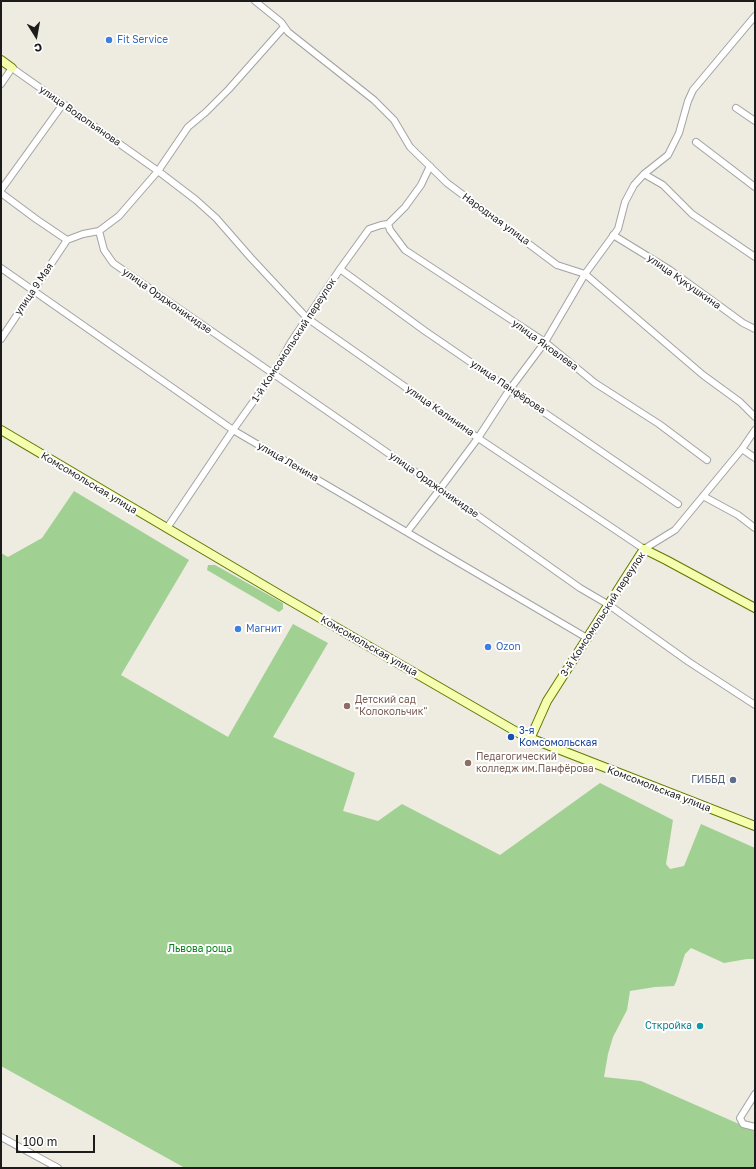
<!DOCTYPE html>
<meta charset="utf-8">
<style>
body{margin:0}
#map{position:relative;width:756px;height:1169px;overflow:hidden;background:#eeebe1;font-family:"Golos Text",sans-serif}
canvas{display:block}
.frame{position:absolute;inset:0;border:2px solid #1c1c1c;pointer-events:none}
.north{position:absolute;left:16px;top:16px;width:40px;height:40px;-webkit-text-stroke:3px #fff;paint-order:stroke;rotate:169deg;font-size:11px;font-weight:700;line-height:16px;text-align:center;color:#1c1c1c}
.north::after{content:'';display:block;margin:auto;width:14px;height:18px;background:#1c1c1c;clip-path:polygon(50% 0,100% 100%,50% 72%,0 100%)}
.scale{position:absolute;left:16px;top:1135px;width:79px;height:18px;box-sizing:border-box;border:2px solid #1c1c1c;border-top:0;padding-left:5px;font-size:12px;line-height:14px;white-space:nowrap;color:#1c1c1c;-webkit-text-stroke:3px #fff;paint-order:stroke}
</style>
<div id="map">
<canvas width="756" height="1169"></canvas>
<div class="frame"></div>
<div class="north">С</div>
<div class="scale">100 m</div>
</div>
<script>
const ctx = document.querySelector('canvas').getContext('2d');
ctx.lineJoin = 'round';
function fill(path, color) {
  ctx.fillStyle = color;
  ctx.fill(path, 'evenodd');
}
function toPath(rows) {
  const path = new Path2D();
  for (const r of rows) {
    path.moveTo(r[0], r[1]);
    for (let i = 2; i < r.length; i += 2) path.lineTo(r[i], r[i + 1]);
  }
  return path;
}
function trace(path, color, width, dash) {
  ctx.strokeStyle = color;
  ctx.lineWidth = width;
  ctx.lineCap = dash ? 'butt' : 'round';
  ctx.setLineDash(dash || []);
  ctx.stroke(path);
}
function write(font, color, halo, rows, align = 'center') {
  ctx.font = font + ' "Golos Text",sans-serif';
  ctx.lineWidth = 4;
  ctx.setLineDash([]);
  ctx.textBaseline = 'middle';
  ctx.strokeStyle = halo;
  ctx.fillStyle = color;
  for (const [text, x, y, turn = 0] of rows) {
    ctx.save();
    ctx.translate(x, y);
    ctx.rotate((+turn || 0) * Math.PI / 180);
    ctx.textAlign = isNaN(turn) ? turn : align;
    if (halo) ctx.strokeText(text, 0, 0);
    ctx.fillText(text, 0, 0);
    ctx.restore();
  }
}
const forest = toPath([
 [74,491,189,560,121,675,228,737,293,624,328,643,273,737,355,773,343,811,378,821,402,804,500,855,600,783,673,820,666,864,670,869,684,866,701,824,755,848,755,959,747,959,724,963,691,948,685,954,676,982,674,986,655,987,630,991,627,1010,613,1037,608,1054,604,1077,641,1081,755,1131,755,1168,185,1168,1,1066,1,553,8,557,42,538],
 [208,565,215,565,283,603,283,609,279,612,207,570]
]);
const street = toPath([
 [255,1,281,22,288,32,374,100,394,120,410,147,447,183,557,265,585,274,703,375,740,402,755,417],
 [1,84,12,68,158,171,196,200,216,218,251,258,307,318,478,438,644,549,675,530,742,449,755,430],
 [736,108,755,121],
 [696,142,755,187],
 [644,174,663,185,692,214,755,257],
 [1,190,63,104],
 [1,193,36,219,67,240],
 [388,224,390,230,405,250,545,342,595,383,659,424,707,460],
 [99,231,104,250,113,263,440,489,580,588,609,605,689,662,755,705],
 [613,235,670,270,717,304,743,323,755,329],
 [67,240,83,234,99,231,119,216,158,171,188,127,206,112,229,89,284,27],
 [1,268,233,430,587,638],
 [340,269,425,331,678,504],
 [1,339,67,240],
 [742,449,755,458],
 [703,496,738,515,755,528],
 [167,528,233,430,273,374,291,342,340,269,369,229,381,225,388,224,405,207,421,185,430,166],
 [407,532,440,489,478,438,510,389,545,342,585,274,618,229,625,202,634,185,644,174,668,155,679,133,688,101,693,90,755,16],
 [755,1094,740,1118,743,1124,755,1127],
 [1,1137,58,1168]
]);
const secondary = toPath([
 [1,60,12,68],
 [1,430,282,596,522,735,755,826],
 [530,739,547,701,644,549,666,560,755,608]
]);
const markers = [
 [109,40,4,"#3f7fe0"],
 [238,629,4,"#3f7fe0"],
 [488,647,4,"#3f7fe0"],
 [347,706,4,"#8d6e63"],
 [511,737,4,"#1a4fb4"],
 [468,763,4,"#8d6e63"],
 [733,780,4,"#5c6f8a"],
 [700,1026,4,"#0f9aa8"]
];
const shopNames = [
 ["Fit Service",117,40],
 ["Магнит",246,629],
 ["Ozon",496,647]
];
const streetNames = [
 ["улица Водопьянова",80,116,35],
 ["Народная улица",496,219,36],
 ["улица Кукушкина",684,282,35],
 ["улица 9 Мая",34,289,-56],
 ["улица Орджоникидзе",167,301,35],
 ["1-й Комсомольский переулок",294,340,-57],
 ["улица Яковлева",545,345,36],
 ["улица Панфёрова",508,387,34],
 ["улица Калинина",440,411,35],
 ["улица Ленина",288,462,30],
 ["Комсомольская улица",89,483,31],
 ["улица Орджоникидзе",434,485,35],
 ["3-й Комсомольский переулок",603,614,-57],
 ["Комсомольская улица",369,646,30],
 ["Комсомольская улица",659,789,21]
];
const educationNames = [
 ["Детский сад",355,700],
 ["\"Колокольчик\"",355,712],
 ["Педагогический",476,757],
 ["колледж им.Панфёрова",476,769]
];
const transitNames = [
 ["3-я",519,731],
 ["Комсомольская",519,743]
];
const serviceNames = [
 ["ГИББД",725,780]
];
const parkNames = [
 ["Львова роща",200,949]
];
const cultureNames = [
 ["Сткройка",692,1026]
];
fill(forest, '#a0d192');
trace(street, '#a3a3a3', 8);
trace(secondary, '#617600', 10);
trace(street, '#fff', 6);
trace(secondary, '#f5feaf', 8);
for (const [x, y, r, color] of markers) {
  const dot = new Path2D();
  dot.arc(x, y, r, 0, 2 * Math.PI);
  ctx.fillStyle = color;
  ctx.fill(dot);
  trace(dot, '#fff', 1.5);
}
write('10px', '#366cbe', '#fff', shopNames, 'left');
write('10px', '#1c1c1c', '#fff', streetNames);
write('10px', '#785e54', '#fff', educationNames, 'left');
write('10px', '#164399', '#fff', transitNames, 'left');
write('10px', '#4e5e75', '#fff', serviceNames, 'right');
write('10px', '#038016', '#fff', parkNames);
write('10px', '#0d838f', '#fff', cultureNames, 'right');
</script>
